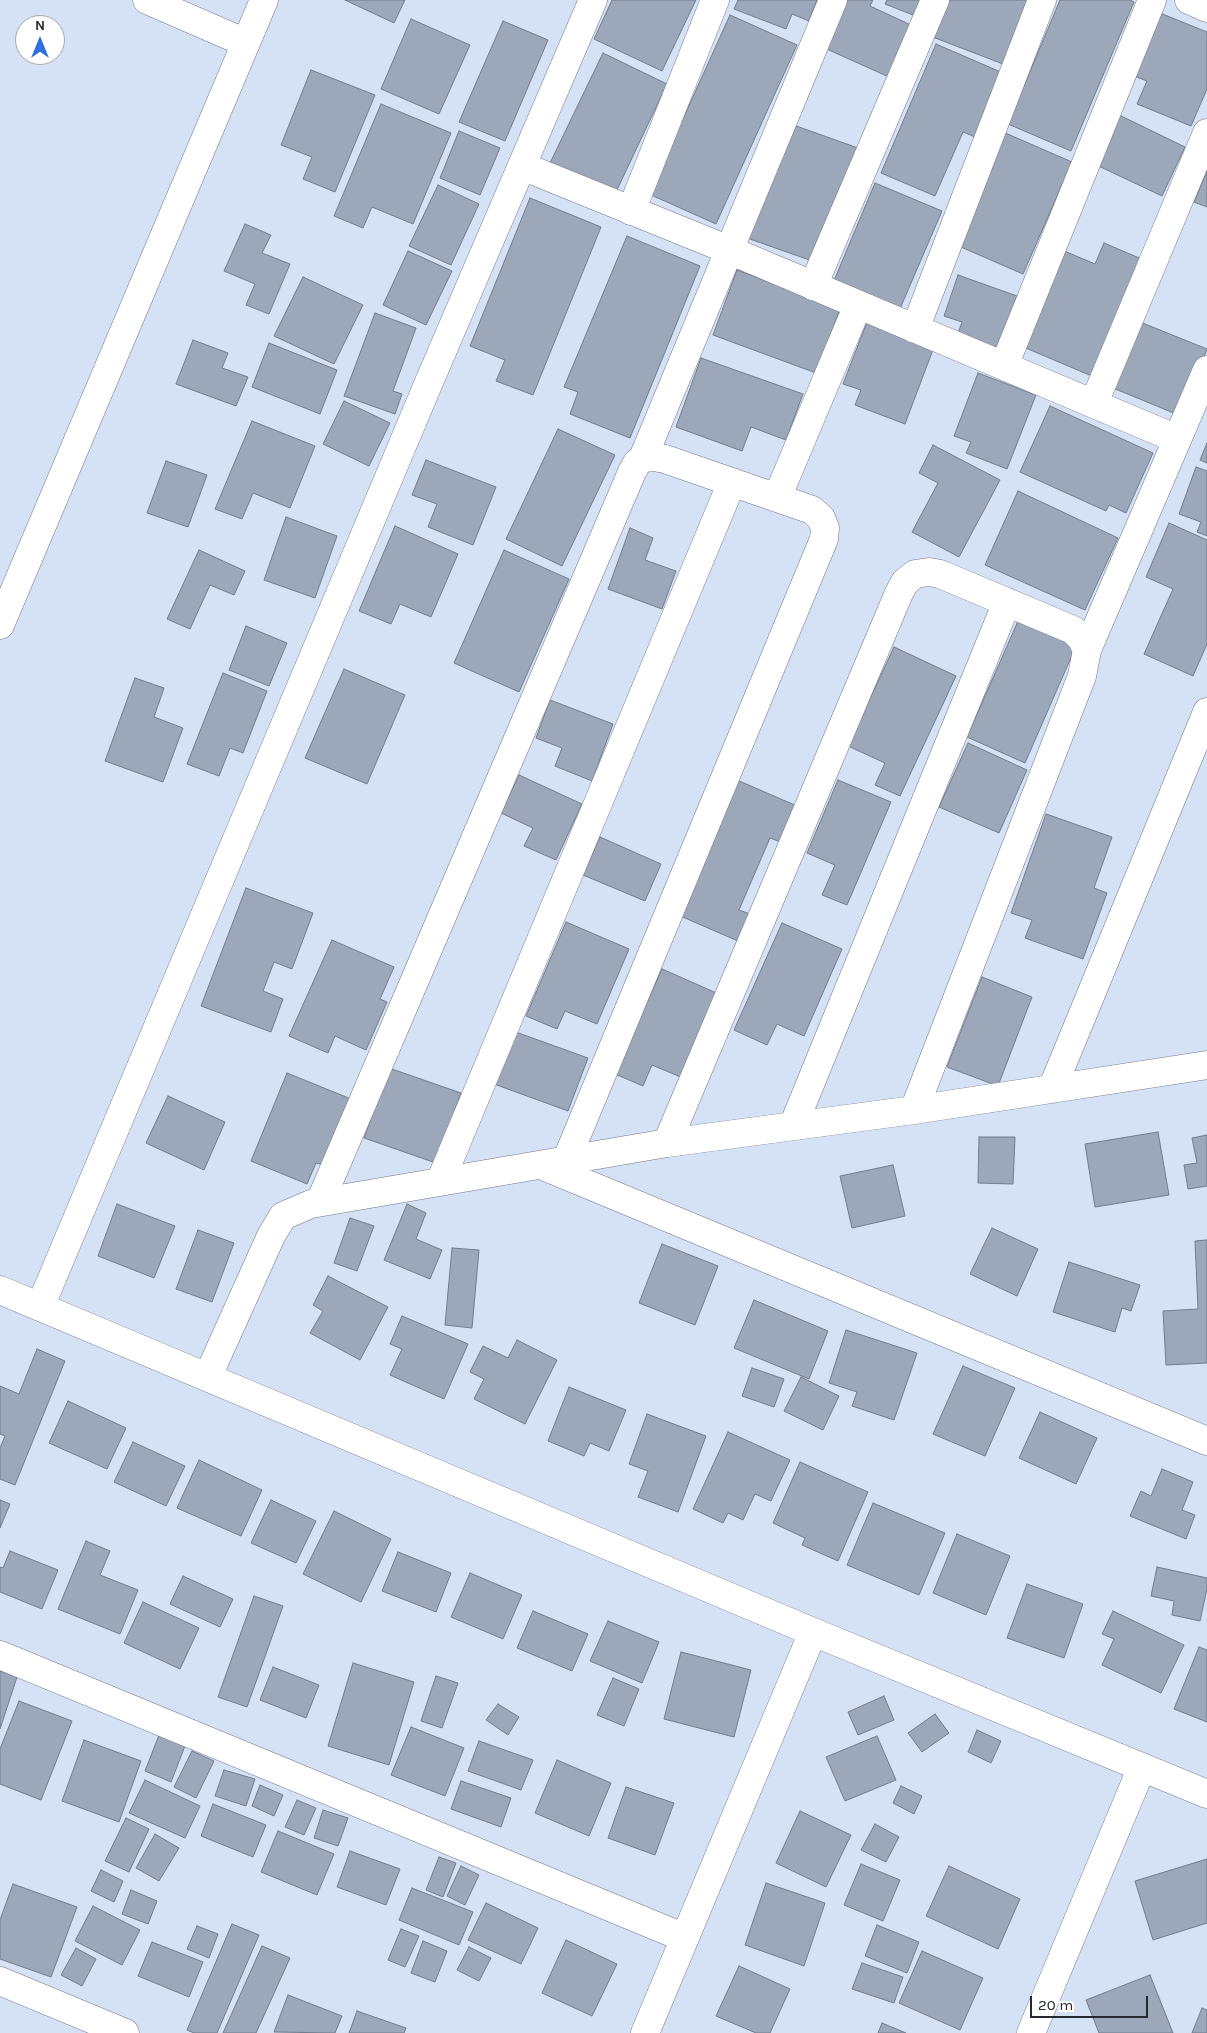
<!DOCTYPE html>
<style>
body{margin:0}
#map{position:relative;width:1207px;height:2033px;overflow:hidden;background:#d5e1f4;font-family:Karla,sans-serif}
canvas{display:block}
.north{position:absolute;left:15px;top:15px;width:50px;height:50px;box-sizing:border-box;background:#fff;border:1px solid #a7a9ac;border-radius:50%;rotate:0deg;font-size:14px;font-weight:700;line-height:20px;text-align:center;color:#242830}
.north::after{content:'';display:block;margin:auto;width:18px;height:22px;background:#2e71de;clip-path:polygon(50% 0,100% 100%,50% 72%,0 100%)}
.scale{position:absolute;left:1030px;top:1996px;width:118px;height:22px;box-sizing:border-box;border:2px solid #242830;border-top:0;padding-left:6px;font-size:15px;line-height:18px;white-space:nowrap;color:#242830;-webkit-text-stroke:4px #fff;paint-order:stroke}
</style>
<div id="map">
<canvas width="1207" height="2033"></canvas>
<div class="north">N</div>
<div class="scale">20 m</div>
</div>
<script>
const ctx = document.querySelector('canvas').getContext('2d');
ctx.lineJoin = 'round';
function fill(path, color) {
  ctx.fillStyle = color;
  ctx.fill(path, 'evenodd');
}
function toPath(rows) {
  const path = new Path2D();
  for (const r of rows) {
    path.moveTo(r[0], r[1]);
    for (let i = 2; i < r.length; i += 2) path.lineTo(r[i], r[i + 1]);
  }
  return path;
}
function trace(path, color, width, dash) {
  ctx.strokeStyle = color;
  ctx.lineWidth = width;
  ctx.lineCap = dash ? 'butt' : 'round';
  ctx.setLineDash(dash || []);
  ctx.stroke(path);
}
const building = toPath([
 [345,0,405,0,394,23,345,0],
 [612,0,696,0,662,71,594,39,612,0],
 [738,0,817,0,809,21,792,14,786,29,734,9,738,0],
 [841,0,873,0,870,6,913,26,889,77,820,46,841,0],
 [887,0,925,0,918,17,885,4,887,0],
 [944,0,1028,0,1003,64,930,36,944,0],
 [1060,0,1130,0,1134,2,1071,151,1008,124,1060,0],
 [1160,13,1207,32,1207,89,1191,126,1137,104,1147,81,1134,76,1160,13],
 [730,15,797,45,716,224,649,194,730,15],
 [411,19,470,45,439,114,381,89,411,19],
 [503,21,548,40,505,141,459,122,503,21],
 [936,44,1003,73,975,137,963,132,935,196,881,173,936,44],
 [603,53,667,84,615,194,550,163,603,53],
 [311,70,375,95,335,192,303,179,312,157,281,145,311,70],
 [381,104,451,133,413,224,372,207,363,228,334,216,381,104],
 [1115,113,1185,147,1162,196,1090,162,1115,113],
 [785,122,858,148,818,263,744,237,785,122],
 [459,131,500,148,480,195,440,178,459,131],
 [1003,132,1072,162,1023,274,954,244,1003,132],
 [1207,171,1207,207,1194,202,1207,171],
 [875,183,942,211,899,311,833,283,875,183],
 [438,185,479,204,451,265,409,246,438,185],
 [530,198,601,227,533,395,496,381,505,360,470,346,530,198],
 [245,224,271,235,262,253,290,264,269,314,246,305,255,284,224,271,245,224],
 [627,236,700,266,630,438,570,414,578,392,564,387,627,236],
 [1104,243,1144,260,1094,377,1021,346,1062,250,1095,264,1104,243],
 [408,251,452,271,426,325,383,305,408,251],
 [737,270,840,309,816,373,713,335,737,270],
 [958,275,1017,296,998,351,957,336,962,322,944,316,958,275],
 [303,277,363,305,334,364,274,336,303,277],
 [375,313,416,328,393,391,402,394,395,414,344,396,375,313],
 [867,322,934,347,905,424,855,405,861,390,843,384,867,322],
 [1140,322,1207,349,1181,416,1113,388,1140,322],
 [193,340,228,353,222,368,248,377,236,406,176,384,193,340],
 [269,343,337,370,320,414,252,387,269,343],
 [701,358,803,394,786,440,751,427,742,451,676,427,701,358],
 [978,373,1036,395,1007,469,966,453,971,442,954,436,978,373],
 [344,401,390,423,369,466,323,444,344,401],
 [1050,406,1153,453,1126,513,1109,505,1106,511,1020,472,1050,406],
 [252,421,315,446,290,508,253,493,242,519,215,509,252,421],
 [558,429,615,455,562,566,506,539,558,429],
 [1207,443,1207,463,1200,460,1207,443],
 [933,445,1000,480,959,557,912,532,938,483,919,473,933,445],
 [426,460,496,487,473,545,428,527,437,504,412,495,426,460],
 [166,461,207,475,188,527,147,513,166,461],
 [1196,467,1207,471,1207,536,1197,532,1201,522,1179,514,1196,467],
 [1018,491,1118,538,1085,610,985,565,1018,491],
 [286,517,337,536,315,598,264,580,286,517],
 [1169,523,1207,540,1207,644,1193,676,1144,654,1173,589,1146,577,1169,523],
 [395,526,458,554,431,617,400,604,391,624,359,611,395,526],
 [630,528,653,538,645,560,676,571,662,609,608,589,630,528],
 [199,550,245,571,234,595,210,585,190,629,167,619,199,550],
 [504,550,569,579,519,692,454,663,504,550],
 [1018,621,1076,646,1025,763,967,737,1018,621],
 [246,626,287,643,269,686,229,670,246,626],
 [894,647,956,676,900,796,875,785,885,763,848,746,894,647],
 [344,669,405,695,367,784,305,758,344,669],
 [223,673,267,691,243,753,230,748,219,776,187,764,223,673],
 [135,678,164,688,154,717,183,728,163,782,105,761,135,678],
 [550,700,613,724,592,781,555,766,562,748,536,738,550,700],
 [968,743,1027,770,999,833,939,807,968,743],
 [519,775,582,804,556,860,524,846,533,828,501,813,519,775],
 [737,780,797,806,781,842,770,838,739,910,750,914,738,941,678,915,737,780],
 [838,780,891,802,847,905,822,895,835,865,807,853,838,780],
 [1046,814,1112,837,1094,888,1107,893,1083,959,1025,938,1032,920,1011,913,1046,814],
 [600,837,661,864,645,901,583,875,600,837],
 [246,888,313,913,292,969,274,962,263,991,283,999,271,1032,201,1006,246,888],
 [566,922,629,949,597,1024,565,1011,557,1029,526,1016,566,922],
 [782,923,842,949,804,1036,777,1024,767,1045,734,1030,782,923],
 [332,940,394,967,380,999,387,1002,366,1050,335,1036,328,1053,289,1036,332,940],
 [662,969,721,995,683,1078,652,1065,643,1086,615,1074,662,969],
 [982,977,1032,997,998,1086,947,1067,982,977],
 [513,1031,588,1058,568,1111,494,1084,513,1031],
 [389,1068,461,1093,436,1163,364,1138,389,1068],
 [287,1073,351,1099,324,1165,316,1163,307,1184,251,1161,287,1073],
 [168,1096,225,1122,204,1170,146,1143,168,1096],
 [1158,1132,1169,1195,1095,1207,1085,1144,1158,1132],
 [1207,1135,1207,1186,1188,1189,1184,1165,1197,1163,1192,1138,1207,1135],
 [979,1137,1015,1137,1013,1184,978,1183,979,1137],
 [893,1165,905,1216,852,1228,840,1176,893,1165],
 [117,1204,175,1226,154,1278,98,1256,117,1204],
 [407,1204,426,1213,416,1239,442,1250,430,1279,384,1260,407,1204],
 [350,1218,374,1226,357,1271,334,1263,350,1218],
 [992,1228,1038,1249,1017,1296,970,1274,992,1228],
 [198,1230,234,1243,212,1302,176,1289,198,1230],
 [1207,1240,1207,1363,1166,1365,1163,1311,1198,1309,1195,1241,1207,1240],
 [662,1244,718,1266,695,1325,639,1303,662,1244],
 [452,1248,479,1250,472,1328,445,1325,452,1248],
 [1069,1262,1140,1285,1131,1311,1122,1308,1115,1332,1053,1312,1069,1262],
 [328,1276,388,1307,360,1360,310,1333,323,1311,313,1305,328,1276],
 [754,1300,828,1331,809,1379,734,1348,754,1300],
 [402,1316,468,1344,444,1399,390,1375,402,1349,390,1344,402,1316],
 [846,1330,917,1353,894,1420,852,1406,857,1392,829,1383,846,1330],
 [517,1340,557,1360,525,1424,474,1399,484,1379,470,1372,483,1346,508,1358,517,1340],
 [37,1349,65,1361,15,1485,0,1479,0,1448,5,1436,0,1434,0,1386,19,1394,37,1349],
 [963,1366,1015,1388,985,1456,933,1434,963,1366],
 [752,1368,784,1379,774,1407,742,1396,752,1368],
 [801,1377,839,1396,823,1430,784,1411,801,1377],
 [569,1387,626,1410,609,1451,590,1443,584,1456,548,1441,569,1387],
 [68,1401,126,1428,107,1469,49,1443,68,1401],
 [1040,1412,1097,1438,1076,1484,1019,1458,1040,1412],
 [647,1414,706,1436,678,1512,638,1497,648,1471,629,1464,647,1414],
 [728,1432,790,1460,771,1501,755,1494,743,1520,728,1513,723,1523,693,1509,728,1432],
 [133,1442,185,1466,166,1506,114,1482,133,1442],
 [199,1460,262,1490,241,1536,177,1508,199,1460],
 [800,1462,868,1492,838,1561,802,1545,805,1538,773,1523,800,1462],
 [1162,1469,1193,1482,1182,1510,1195,1515,1186,1539,1130,1516,1141,1491,1151,1496,1162,1469],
 [0,1500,10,1504,0,1528,0,1500],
 [271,1500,316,1521,296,1563,251,1543,271,1500],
 [873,1503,945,1533,919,1595,847,1565,873,1503],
 [334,1511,391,1539,361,1602,303,1574,334,1511],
 [957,1534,1010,1556,986,1615,933,1593,957,1534],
 [86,1541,110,1551,100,1575,138,1590,120,1634,58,1609,86,1541],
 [10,1551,58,1570,42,1609,0,1592,0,1567,3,1568,10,1551],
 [398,1552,451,1573,436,1612,382,1591,398,1552],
 [1157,1567,1207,1578,1207,1589,1200,1621,1172,1615,1174,1601,1151,1596,1157,1567],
 [470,1573,522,1595,503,1639,451,1617,470,1573],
 [183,1576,233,1599,220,1627,170,1604,183,1576],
 [1027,1584,1083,1604,1064,1658,1007,1638,1027,1584],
 [254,1596,283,1606,247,1707,218,1697,254,1596],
 [143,1602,199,1628,180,1669,124,1643,143,1602],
 [533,1611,588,1634,572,1671,517,1648,533,1611],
 [1113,1611,1184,1645,1161,1693,1102,1665,1114,1639,1102,1634,1113,1611],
 [608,1621,659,1642,642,1683,590,1661,608,1621],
 [1199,1647,1207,1650,1207,1722,1174,1709,1199,1647],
 [681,1652,751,1670,734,1737,664,1719,681,1652],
 [353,1663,414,1682,389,1765,328,1746,353,1663],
 [273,1667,319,1685,306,1718,260,1700,273,1667],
 [0,1671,17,1677,0,1729,0,1671],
 [436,1676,458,1683,442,1728,421,1721,436,1676],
 [613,1678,639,1689,624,1726,597,1715,613,1678],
 [884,1696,894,1720,858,1735,848,1712,884,1696],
 [19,1701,72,1721,41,1800,0,1784,0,1749,19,1701],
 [498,1704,519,1717,508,1735,486,1720,498,1704],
 [935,1714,949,1733,922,1752,908,1733,935,1714],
 [411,1727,464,1748,445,1796,391,1775,411,1727],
 [977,1730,1001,1741,991,1763,968,1752,977,1730],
 [159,1735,185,1746,171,1782,145,1771,159,1735],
 [877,1736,896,1780,845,1801,826,1757,877,1736],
 [84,1740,141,1761,119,1822,62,1801,84,1740],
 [479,1741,533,1760,521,1790,468,1771,479,1741],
 [192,1751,214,1761,196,1798,174,1787,192,1751],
 [557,1760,611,1783,589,1836,535,1813,557,1760],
 [224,1770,255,1779,246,1806,215,1796,224,1770],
 [145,1780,200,1806,185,1838,129,1813,145,1780],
 [461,1781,511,1798,501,1827,451,1809,461,1781],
 [260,1785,283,1795,274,1816,252,1806,260,1785],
 [901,1786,922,1796,914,1814,893,1803,901,1786],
 [626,1787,674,1803,655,1855,608,1838,626,1787],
 [297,1800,316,1808,304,1835,285,1827,297,1800],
 [213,1804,266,1825,253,1857,201,1836,213,1804],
 [323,1810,348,1818,338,1846,314,1838,323,1810],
 [800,1811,851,1835,826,1887,776,1863,800,1811],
 [126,1818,149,1829,129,1872,105,1861,126,1818],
 [875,1824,899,1837,886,1862,861,1850,875,1824],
 [278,1831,334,1854,317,1895,261,1872,278,1831],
 [155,1834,179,1848,159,1881,136,1868,155,1834],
 [350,1851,400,1869,386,1905,337,1887,350,1851],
 [439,1857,456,1863,443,1897,426,1890,439,1857],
 [1207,1859,1207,1923,1153,1940,1135,1881,1207,1859],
 [861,1864,900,1880,883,1921,844,1905,861,1864],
 [461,1866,479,1875,465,1905,447,1896,461,1866],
 [949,1866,1020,1899,998,1949,926,1916,949,1866],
 [101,1870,123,1881,114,1902,91,1891,101,1870],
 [766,1883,825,1903,804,1966,745,1945,766,1883],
 [13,1884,77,1907,51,1977,0,1959,0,1920,13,1884],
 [412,1888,473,1912,459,1945,399,1920,412,1888],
 [131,1890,157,1901,148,1924,122,1914,131,1890],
 [486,1903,538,1928,521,1964,468,1940,486,1903],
 [93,1906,140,1930,122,1965,75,1941,93,1906],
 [232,1924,259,1935,217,2033,194,2033,187,2030,232,1924],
 [877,1925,919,1942,907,1973,865,1956,877,1925],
 [197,1926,218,1934,209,1958,187,1949,197,1926],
 [401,1929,419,1936,405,1967,388,1960,401,1929],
 [566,1940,617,1964,592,2016,542,1993,566,1940],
 [423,1941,447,1951,435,1982,411,1973,423,1941],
 [152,1942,203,1962,189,1997,138,1976,152,1942],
 [262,1946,290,1958,256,2033,223,2033,262,1946],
 [469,1947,491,1958,479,1981,457,1970,469,1947],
 [76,1948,96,1959,82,1986,61,1975,76,1948],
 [922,1951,983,1978,960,2030,899,2003,922,1951],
 [862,1963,903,1977,894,2003,852,1989,862,1963],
 [739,1966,790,1989,770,2033,756,2033,716,2016,739,1966],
 [1150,1975,1173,2033,1099,2033,1086,2000,1150,1975],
 [288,1995,342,2016,335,2033,274,2032,288,1995],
 [1202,2008,1207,2010,1207,2033,1192,2033,1202,2008],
 [357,2011,406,2028,404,2033,349,2033,357,2011],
 [882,2023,906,2033,878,2033,882,2023]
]);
const minor = toPath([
 [147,0,246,43],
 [1189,0,1207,8],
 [522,166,729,250,1177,439],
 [631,211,715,0],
 [813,286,935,0],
 [915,329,1042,0],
 [1004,366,1152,0],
 [1094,403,1207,133],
 [643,458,833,0],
 [777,498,858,305],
 [0,625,264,0],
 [1052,1089,1207,712],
 [914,1110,1082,676,1087,650,1207,370],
 [793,1126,1007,602],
 [667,1143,899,593,905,582,915,574,929,572,940,574,1073,630,1081,638,1087,650],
 [541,1165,1207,1441],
 [440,1182,732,482],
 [320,1202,632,472,637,463,643,458,654,457,665,459,812,510,821,518,825,528,824,539,566,1161],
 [0,1290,813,1632,1207,1794],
 [40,1307,429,382,593,0],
 [208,1376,271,1236,283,1216,311,1204,667,1143,914,1110,1207,1065],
 [0,1655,685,1938],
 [0,1981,125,2033],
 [645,2033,813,1632],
 [1031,2033,1142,1767]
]);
fill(building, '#9ca7b9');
trace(building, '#717c8d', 1);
trace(minor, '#6f798b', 29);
trace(minor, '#fff', 28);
</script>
